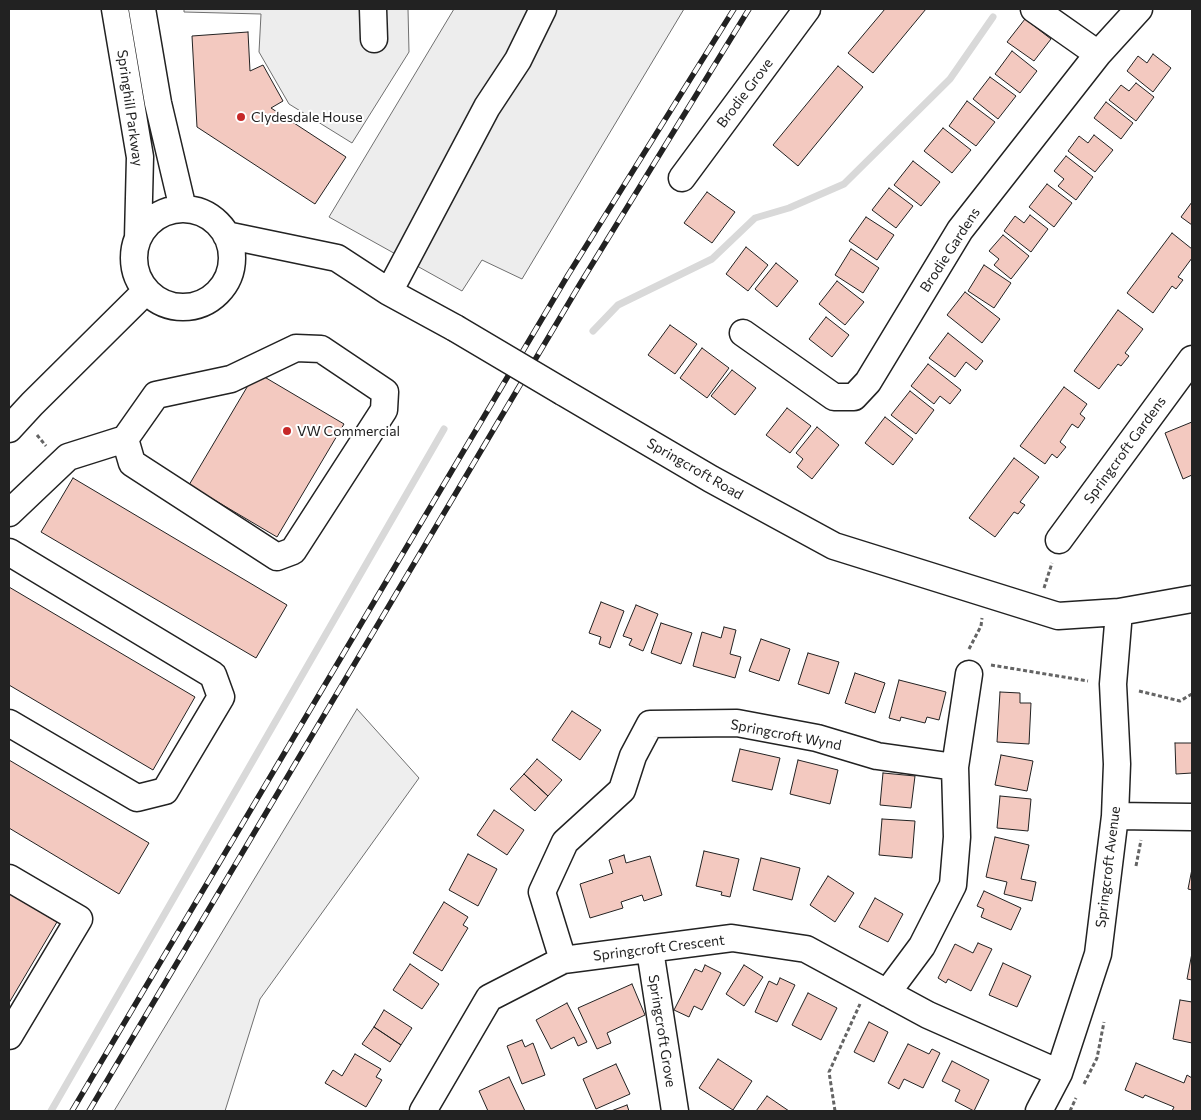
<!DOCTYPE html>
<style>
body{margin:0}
#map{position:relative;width:1201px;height:1120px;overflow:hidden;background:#fff;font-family:Commissioner,sans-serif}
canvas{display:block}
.frame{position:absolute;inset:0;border:10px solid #222;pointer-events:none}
</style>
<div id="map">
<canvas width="1201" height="1120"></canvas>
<div class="frame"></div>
</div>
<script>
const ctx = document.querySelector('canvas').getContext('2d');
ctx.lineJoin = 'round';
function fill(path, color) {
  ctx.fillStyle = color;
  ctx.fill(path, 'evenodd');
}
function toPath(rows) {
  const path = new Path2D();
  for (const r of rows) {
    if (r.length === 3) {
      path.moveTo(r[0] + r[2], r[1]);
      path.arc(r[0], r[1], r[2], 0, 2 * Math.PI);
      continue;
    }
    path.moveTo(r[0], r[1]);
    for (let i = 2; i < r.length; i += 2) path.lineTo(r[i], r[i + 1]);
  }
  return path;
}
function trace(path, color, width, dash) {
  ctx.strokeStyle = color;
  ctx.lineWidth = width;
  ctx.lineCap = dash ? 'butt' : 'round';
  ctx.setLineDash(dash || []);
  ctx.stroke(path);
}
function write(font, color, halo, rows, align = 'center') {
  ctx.font = font + ' Commissioner,sans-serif';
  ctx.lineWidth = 4;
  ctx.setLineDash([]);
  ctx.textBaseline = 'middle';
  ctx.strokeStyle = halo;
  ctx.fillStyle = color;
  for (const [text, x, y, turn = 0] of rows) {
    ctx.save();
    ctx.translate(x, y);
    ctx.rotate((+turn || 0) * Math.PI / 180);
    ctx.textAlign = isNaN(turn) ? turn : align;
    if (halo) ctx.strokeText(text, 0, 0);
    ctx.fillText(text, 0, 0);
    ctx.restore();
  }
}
const green = toPath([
 [357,709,419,778,260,999,225,1111,114,1111,357,709]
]);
const parking = toPath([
 [184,9,408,9,409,52,352,143,289,104,259,52,261,14,184,12,184,9],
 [454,9,684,9,522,279,482,260,462,291,329,217,454,9]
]);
const stream = toPath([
 [593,331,618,305,712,259,755,218,789,208,844,184,950,79,993,17],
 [51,1111,444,429]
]);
const building = toPath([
 [885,9,926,9,873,73,848,53,885,9],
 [1025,19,1051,39,1034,61,1007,42,1025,19],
 [248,32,250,71,263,65,283,101,271,108,346,157,315,204,197,127,192,36,248,32],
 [1012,51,1037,71,1020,93,995,74,1012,51],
 [1153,54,1171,68,1153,92,1127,71,1138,56,1147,63,1153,54],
 [838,66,863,87,798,166,773,145,838,66],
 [990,77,1016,96,998,119,973,99,990,77],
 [1136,83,1154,97,1136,121,1109,100,1121,85,1129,91,1136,83],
 [967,101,995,122,976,146,949,126,967,101],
 [1106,102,1133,123,1121,139,1094,118,1106,102],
 [943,128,971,150,952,173,924,151,943,128],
 [1094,135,1113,150,1095,172,1068,151,1079,136,1088,143,1094,135],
 [1066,156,1093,177,1076,200,1058,186,1064,179,1054,171,1066,156],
 [913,161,940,182,921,206,894,185,913,161],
 [1047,184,1072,203,1054,227,1029,207,1047,184],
 [889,188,913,206,896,228,872,210,889,188],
 [707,192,735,212,712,243,684,223,707,192],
 [1192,202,1192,225,1181,217,1192,202],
 [1030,215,1048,229,1031,252,1004,231,1015,216,1024,223,1030,215],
 [866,217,894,235,877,260,849,241,866,217],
 [1172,233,1192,249,1192,258,1178,277,1183,280,1176,289,1172,286,1153,313,1127,293,1172,233],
 [1003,235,1029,256,1011,279,994,265,999,259,989,251,1003,235],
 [746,247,768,265,748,291,726,274,746,247],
 [851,249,879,268,863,293,835,275,851,249],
 [776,263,798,281,777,307,755,289,776,263],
 [984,265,1011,283,994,308,968,291,984,265],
 [837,281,864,302,845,325,819,304,837,281],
 [965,292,1000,319,982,343,947,315,965,292],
 [1118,310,1143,329,1125,353,1129,356,1121,366,1118,364,1099,389,1074,371,1118,310],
 [826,317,849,335,832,357,809,339,826,317],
 [670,325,697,344,675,374,648,355,670,325],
 [948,333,983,361,976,370,966,362,955,377,929,358,948,333],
 [702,348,729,368,707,398,680,378,702,348],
 [928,364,961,390,950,404,940,396,934,404,911,386,928,364],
 [732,370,756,388,735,415,711,396,732,370],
 [256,372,344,424,277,537,189,485,256,372],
 [1064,387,1087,404,1080,414,1085,418,1078,428,1072,424,1060,442,1066,447,1057,458,1052,454,1045,464,1020,446,1064,387],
 [910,391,934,410,916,434,891,415,910,391],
 [787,408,811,426,790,453,766,435,787,408],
 [885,417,913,439,893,465,865,443,885,417],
 [1192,422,1192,475,1183,479,1165,433,1192,422],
 [817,427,839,445,812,479,797,467,803,459,796,453,817,427],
 [1014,458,1039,477,1020,502,1025,505,1018,514,1014,512,995,537,969,518,1014,458],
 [73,478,287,605,256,658,41,532,73,478],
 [9,587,195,697,153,770,9,685,9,587],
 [601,602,624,611,610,648,599,644,601,637,589,633,601,602],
 [636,605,658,614,643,651,629,645,632,639,623,636,636,605],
 [661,623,692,633,681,664,651,653,661,623],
 [724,627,736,630,730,654,741,657,735,678,693,666,702,632,721,638,724,627],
 [761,639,790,649,779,681,749,671,761,639],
 [808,653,839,662,829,694,798,684,808,653],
 [855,673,885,683,875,713,845,703,855,673],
 [899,680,946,692,939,720,927,717,925,723,901,717,900,721,889,718,899,680],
 [1000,692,1020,693,1020,703,1031,703,1029,744,997,742,1000,692],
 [572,711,601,730,580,760,552,740,572,711],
 [1175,743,1192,743,1192,773,1176,774,1175,743],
 [740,749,780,758,772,790,732,781,740,749],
 [1001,755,1033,761,1027,791,995,785,1001,755],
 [537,759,562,780,548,796,524,774,537,759],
 [9,760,149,843,119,894,9,828,9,760],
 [798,760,838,770,830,804,790,794,798,760],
 [883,773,915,776,911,808,880,805,883,773],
 [524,774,548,796,535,811,510,789,524,774],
 [1000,796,1031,799,1028,831,997,828,1000,796],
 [494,810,524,830,507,855,477,835,494,810],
 [882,819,915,821,912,858,879,855,882,819],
 [995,837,1029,845,1021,879,1036,882,1032,901,1004,894,1007,882,986,877,995,837],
 [704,851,739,859,730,897,721,895,722,892,696,886,704,851],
 [468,854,497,869,478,906,449,890,468,854],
 [624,855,626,863,650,856,662,895,644,901,642,895,621,902,623,908,590,918,580,884,613,873,609,860,624,855],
 [761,858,800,868,792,900,753,890,761,858],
 [1192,869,1192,890,1188,889,1192,869],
 [828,876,854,893,835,922,810,905,828,876],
 [984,891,1021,908,1011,930,981,917,984,909,977,906,984,891],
 [9,893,57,922,9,1003,9,893],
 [875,898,903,914,888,942,859,927,875,898],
 [444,902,468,917,463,925,468,928,442,971,413,953,444,902],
 [978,943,992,949,971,991,948,979,946,983,938,978,955,944,973,953,978,943],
 [1192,953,1192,980,1187,979,1192,953],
 [1003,963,1031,976,1017,1007,989,995,1003,963],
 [410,964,439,984,422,1009,393,990,410,964],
 [705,965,721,973,702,1010,694,1006,689,1017,674,1010,695,969,702,972,705,965],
 [744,965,763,977,744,1006,726,994,744,965],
 [780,978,795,985,777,1022,755,1012,769,981,777,985,780,978],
 [632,984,645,1015,607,1033,611,1043,597,1049,578,1008,632,984],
 [808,993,837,1008,821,1040,792,1025,808,993],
 [1180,1000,1192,1002,1192,1043,1173,1039,1180,1000],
 [567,1003,587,1042,578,1046,574,1037,551,1049,536,1020,567,1003],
 [384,1010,412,1028,401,1045,374,1027,384,1010],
 [869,1022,888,1032,874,1062,854,1052,869,1022],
 [374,1027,401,1045,390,1062,362,1044,374,1027],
 [522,1040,525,1047,533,1043,545,1075,522,1084,507,1046,522,1040],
 [908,1044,929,1054,932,1049,940,1053,923,1088,904,1079,899,1089,888,1083,908,1044],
 [355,1054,381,1069,376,1077,382,1080,366,1107,325,1083,333,1070,342,1076,355,1054],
 [718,1059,752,1081,733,1110,699,1088,718,1059],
 [952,1061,989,1080,974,1111,955,1101,960,1090,942,1081,952,1061],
 [1136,1063,1184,1083,1187,1075,1192,1078,1192,1111,1172,1111,1174,1107,1145,1095,1143,1098,1125,1090,1136,1063],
 [616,1064,630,1094,596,1109,583,1079,616,1064],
 [509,1077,525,1111,488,1111,479,1091,509,1077],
 [767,1096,789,1111,756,1111,767,1096],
 [627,1105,629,1111,611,1111,627,1105]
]);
const path = toPath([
 [37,435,46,446],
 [1044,588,1052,563],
 [969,649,981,626,982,618],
 [991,665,1088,681],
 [1139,691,1180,701,1192,694],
 [1136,866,1141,840],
 [1084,1084,1097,1058,1104,1022],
 [835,1111,829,1072,860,1004],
 [1070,1111,1076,1098]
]);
const minor = toPath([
 [115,9,140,157,138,238],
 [142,9,158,103,183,209],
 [373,9,374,39],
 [1034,9,1098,54],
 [682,178,807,9],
 [183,258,49],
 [226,235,337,258,389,292,455,328],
 [389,292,487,107,518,60,543,9],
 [743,333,834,397,854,397,868,382,960,230,1098,54,1139,9],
 [296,348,321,349,385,392,384,410,293,551,277,557,132,463,125,439,156,395,231,379,296,348],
 [563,392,711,479,834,546,1058,616,1119,612,1192,599],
 [9,429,32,404,146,291],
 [9,513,68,457,125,439],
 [1059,540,1192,359],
 [9,552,213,675,221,697,165,791,137,798,9,723],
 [1115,816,1192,817],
 [9,878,79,919,9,1036],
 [650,950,675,1111],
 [563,960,542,892,565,842,622,790,633,756,650,724,737,723,817,738,877,756,955,767],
 [887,993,922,946,953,885,957,837,955,767,969,674],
 [423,1111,489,998,563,960,732,938,806,949,928,1015,1059,1073],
 [1039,1111,1059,1073,1098,954,1115,816,1117,764,1113,684,1119,612]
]);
const rail = toPath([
 [72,1111,568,275,734,9],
 [89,1111,580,284,749,9]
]);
const minorBridge = toPath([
 [455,328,563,392]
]);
const markers = [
 [241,117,5,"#c62828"],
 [287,431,5,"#c62828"]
];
const streetNames = [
 ["Brodie Grove",745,93,-53],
 ["Springhill Parkway",130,108,82],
 ["Brodie Gardens",950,250,-57],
 ["Springcroft Gardens",1125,450,-54],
 ["Springcroft Road",695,469,30],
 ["Springcroft Wynd",786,735,11],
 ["Springcroft Avenue",1108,867,-83],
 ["Springcroft Crescent",659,948,-7],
 ["Springcroft Grove",662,1031,81]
];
const poiNames = [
 ["Clydesdale House",251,117],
 ["VW Commercial",297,431]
];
fill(green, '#eee');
trace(green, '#6f6f6f', 1);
fill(parking, '#ededed');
trace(parking, '#6f6f6f', 1);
trace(stream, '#d9d9d9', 7);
fill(building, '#f3c9c0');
trace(building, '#222', 1);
trace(minor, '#222', 29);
trace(path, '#646464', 3, [4, 2.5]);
trace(minor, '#fff', 26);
trace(rail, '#222', 5.5);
trace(rail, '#fff', 4, [11]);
trace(minorBridge, '#222', 29, []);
trace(minorBridge, '#fff', 26);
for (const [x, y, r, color] of markers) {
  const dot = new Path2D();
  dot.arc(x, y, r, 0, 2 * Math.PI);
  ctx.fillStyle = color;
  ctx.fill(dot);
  trace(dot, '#fff', 2);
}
write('14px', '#222', '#fff', streetNames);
write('14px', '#222', '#fff', poiNames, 'left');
</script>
